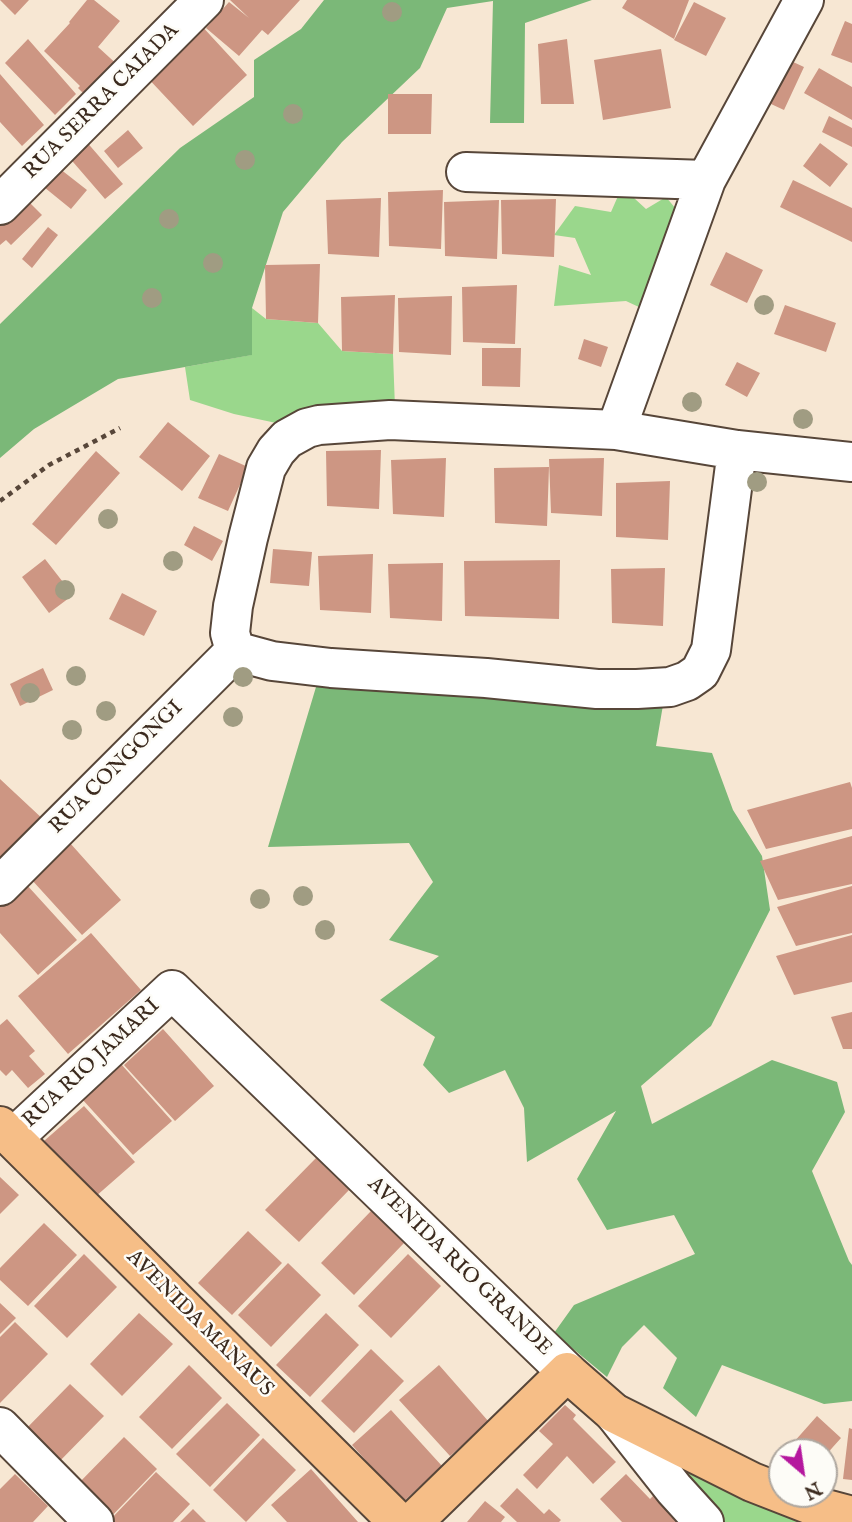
<!DOCTYPE html>
<style>
body{margin:0}
#map{position:relative;width:852px;height:1522px;overflow:hidden;background:#f7e7d3;font-family:"IM FELL English",serif}
canvas{display:block}
.north{position:absolute;left:768px;top:1438px;width:70px;height:70px;box-sizing:border-box;background:#fdfcf7;border:2px solid #afa8a0;border-radius:50%;rotate:151deg;font-size:19px;font-weight:700;line-height:28px;text-align:center;color:#3b2a1e}
.north::after{content:'';display:block;margin:auto;width:24px;height:32px;background:#b5179e;clip-path:polygon(50% 0,100% 100%,50% 72%,0 100%)}
</style>
<div id="map">
<canvas width="852" height="1522"></canvas>
<div class="north">N</div>
</div>
<script>
const ctx = document.querySelector('canvas').getContext('2d');
ctx.lineJoin = 'round';
function fill(path, color) {
  ctx.fillStyle = color;
  ctx.fill(path, 'evenodd');
}
function toPath(rows) {
  const path = new Path2D();
  for (const r of rows) {
    path.moveTo(r[0], r[1]);
    for (let i = 2; i < r.length; i += 2) path.lineTo(r[i], r[i + 1]);
  }
  return path;
}
function trace(path, color, width, dash) {
  ctx.strokeStyle = color;
  ctx.lineWidth = width;
  ctx.lineCap = dash ? 'butt' : 'round';
  ctx.setLineDash(dash || []);
  ctx.stroke(path);
}
function write(font, color, halo, rows, align = 'center') {
  ctx.font = font + ' "IM FELL English",serif';
  ctx.lineWidth = 5;
  ctx.setLineDash([]);
  ctx.textBaseline = 'middle';
  ctx.strokeStyle = halo;
  ctx.fillStyle = color;
  for (const [text, x, y, turn = 0] of rows) {
    ctx.save();
    ctx.translate(x, y);
    ctx.rotate((+turn || 0) * Math.PI / 180);
    ctx.textAlign = isNaN(turn) ? turn : align;
    if (halo) ctx.strokeText(text, 0, 0);
    ctx.fillText(text, 0, 0);
    ctx.restore();
  }
}
const green = toPath([
 [622,187,646,209,666,197,676,209,641,308,626,301,554,306,559,265,591,275,575,238,554,235,575,206,611,212],
 [252,308,266,319,318,323,342,351,393,354,395,408,281,424,234,414,190,400,185,367,251,355],
 [682,1467,823,1522,723,1522,676,1469]
]);
const forest = toPath([
 [324,0,592,0,525,23,524,123,490,123,493,1,447,8,420,68,342,142,283,212,252,308,252,355,118,379,34,429,0,458,0,324,180,148,254,97,254,60,301,29],
 [669,670,656,746,712,753,733,810,762,856,770,910,711,1026,641,1086,652,1124,772,1060,837,1082,845,1112,812,1171,849,1261,852,1265,852,1401,824,1404,722,1365,696,1417,663,1388,677,1358,644,1325,622,1347,607,1377,554,1333,574,1305,695,1254,674,1215,607,1230,577,1179,616,1111,527,1162,524,1108,505,1070,449,1093,423,1065,435,1037,380,1000,439,956,389,940,433,882,409,843,268,847,319,677]
]);
const building = toPath([
 [0,0,29,0,15,15],
 [87,0,94,0,120,21,98,47,121,68,89,99,78,88,80,86,44,51,70,23,69,22],
 [230,0,300,0,268,35,262,30,239,56,206,28,229,2,249,18],
 [627,0,689,0,674,39,622,8],
 [694,2,726,18,706,56,674,40],
 [845,21,852,24,852,63,831,55],
 [199,23,247,75,193,126,144,74],
 [28,39,76,94,55,115,5,63],
 [567,39,574,104,541,104,538,44],
 [661,49,671,108,603,120,594,60],
 [778,55,804,67,784,110,758,98],
 [819,68,852,87,852,120,804,93],
 [0,74,44,125,22,146,0,122],
 [388,94,432,94,431,134,388,134],
 [829,116,852,128,852,147,822,132],
 [128,130,143,148,118,168,104,151],
 [85,140,123,184,105,199,67,155],
 [820,143,848,164,830,187,803,166],
 [55,165,87,190,71,209,39,183],
 [793,180,852,208,852,242,780,207],
 [443,190,441,249,389,246,388,192],
 [24,197,42,215,11,245,6,240,0,245,0,221],
 [381,198,379,257,328,254,326,200],
 [556,199,554,257,502,254,501,200],
 [499,200,497,259,445,256,444,202],
 [48,227,58,235,32,268,22,259],
 [726,252,763,270,747,303,710,285],
 [320,264,318,323,266,319,265,265],
 [517,285,515,344,463,342,462,287],
 [395,295,393,354,342,351,341,297],
 [452,296,451,355,399,352,398,298],
 [785,305,836,323,826,352,774,334],
 [584,339,608,347,601,367,578,359],
 [482,348,521,348,520,387,482,386],
 [737,362,760,373,747,397,725,385],
 [168,422,210,456,182,491,139,457],
 [381,450,379,509,327,506,326,451],
 [96,451,120,473,56,545,32,524],
 [219,454,248,467,228,511,198,498],
 [446,458,444,517,393,514,391,460],
 [604,458,602,516,551,513,549,459],
 [549,467,547,526,495,523,494,468],
 [670,481,668,540,616,537,616,483],
 [194,526,223,541,212,561,184,545],
 [273,549,312,552,309,586,270,583],
 [373,554,371,613,320,610,318,556],
 [45,559,73,595,49,613,22,577],
 [560,560,559,619,465,616,464,561],
 [443,563,442,621,390,618,388,564],
 [665,568,663,626,612,623,611,569],
 [122,593,157,611,144,636,109,619],
 [43,668,53,690,20,706,10,684],
 [0,779,45,821,0,860],
 [850,782,852,788,852,829,766,849,747,810],
 [852,836,852,884,778,900,760,861],
 [70,843,121,900,82,935,31,879],
 [26,884,77,940,38,975,0,933,0,907],
 [852,886,852,933,796,946,777,907],
 [91,933,141,990,68,1054,18,996],
 [852,935,852,982,794,995,776,956],
 [852,1012,852,1049,843,1049,831,1017],
 [7,1019,35,1051,29,1056,45,1074,28,1088,12,1070,6,1076,0,1070,0,1025],
 [163,1029,214,1086,175,1121,124,1065],
 [121,1064,172,1121,133,1155,82,1099],
 [84,1106,135,1162,95,1197,44,1141],
 [316,1158,349,1190,299,1242,265,1210],
 [0,1177,19,1195,0,1214],
 [371,1211,404,1243,354,1295,321,1263],
 [44,1223,77,1255,28,1306,0,1280,0,1268],
 [248,1231,282,1263,232,1315,198,1283],
 [84,1254,117,1287,67,1338,34,1306],
 [408,1254,441,1286,391,1338,358,1306],
 [288,1263,321,1295,271,1347,238,1315],
 [0,1303,16,1318,0,1334],
 [139,1313,173,1344,122,1396,90,1364],
 [326,1313,359,1345,310,1397,276,1365],
 [15,1322,48,1354,0,1403,0,1337],
 [371,1349,404,1381,354,1433,321,1401],
 [189,1365,222,1398,172,1449,139,1417],
 [439,1365,489,1422,450,1456,399,1400],
 [70,1384,104,1416,54,1467,20,1435],
 [227,1403,260,1435,210,1487,176,1454],
 [565,1405,576,1415,573,1419,616,1462,593,1484,567,1456,537,1489,523,1475,553,1444,539,1431],
 [391,1410,442,1466,403,1502,352,1445],
 [817,1416,841,1438,824,1457,824,1452,785,1452],
 [849,1428,852,1429,852,1480,843,1479],
 [124,1437,157,1469,107,1521,74,1488],
 [263,1438,296,1470,246,1522,213,1490],
 [311,1469,358,1522,287,1522,271,1505],
 [156,1472,190,1504,173,1522,108,1522],
 [15,1474,48,1506,33,1522,0,1522,0,1489],
 [626,1474,650,1499,654,1495,680,1522,622,1522,600,1499],
 [517,1488,544,1514,549,1509,561,1520,559,1522,517,1522,500,1506],
 [485,1501,505,1517,501,1522,467,1522],
 [193,1509,206,1522,180,1522]
]);
const path = toPath([
 [0,501,49,465,120,428]
]);
const minor = toPath([
 [466,172,706,180],
 [0,205,204,0],
 [616,430,706,180,804,0],
 [235,651,230,633,233,606,248,538,266,468,276,451,287,439,307,428,319,425,390,420,616,430,737,450,852,462],
 [235,651,272,661,331,668,486,678,597,689,637,689,670,687,687,681,700,672,711,650,737,450],
 [0,886,235,651],
 [13,1138,172,990,567,1372],
 [614,1413,674,1489,704,1522],
 [0,1427,94,1522]
]);
const major = toPath([
 [0,1126,398,1522],
 [413,1522,567,1372,614,1413,752,1482,811,1505,852,1516]
]);
const trees = [
 [392,12],
 [293,114],
 [245,160],
 [169,219],
 [213,263],
 [152,298],
 [764,305],
 [692,402],
 [803,419],
 [757,482],
 [108,519],
 [173,561],
 [65,590],
 [76,676],
 [243,677],
 [30,693],
 [106,711],
 [233,717],
 [72,730],
 [303,896],
 [260,899],
 [325,930]
];
const streetNames = [
 ["RUA SERRA CAIADA",102,102,-45],
 ["RUA CONGONGI",117,768,-45],
 ["RUA RIO JAMARI",92,1064,-43],
 ["AVENIDA RIO GRANDE",459,1267,44],
 ["AVENIDA MANAUS",199,1324,45]
];
fill(green, '#9ad78c');
fill(forest, '#7bb878');
fill(building, '#cd9683');
trace(minor, '#574639', 42);
trace(major, '#574639', 42);
trace(path, '#574639', 4.5, [5, 5]);
trace(minor, '#fff', 38);
trace(major, '#f6be87', 38);
ctx.fillStyle = '#a09c82';
for (const [x, y] of trees) {
  ctx.beginPath();
  ctx.arc(x, y, 10, 0, 2 * Math.PI);
  ctx.fill();
}
write('21px', '#3b2a1e', '#fdfcf7', streetNames);
</script>
